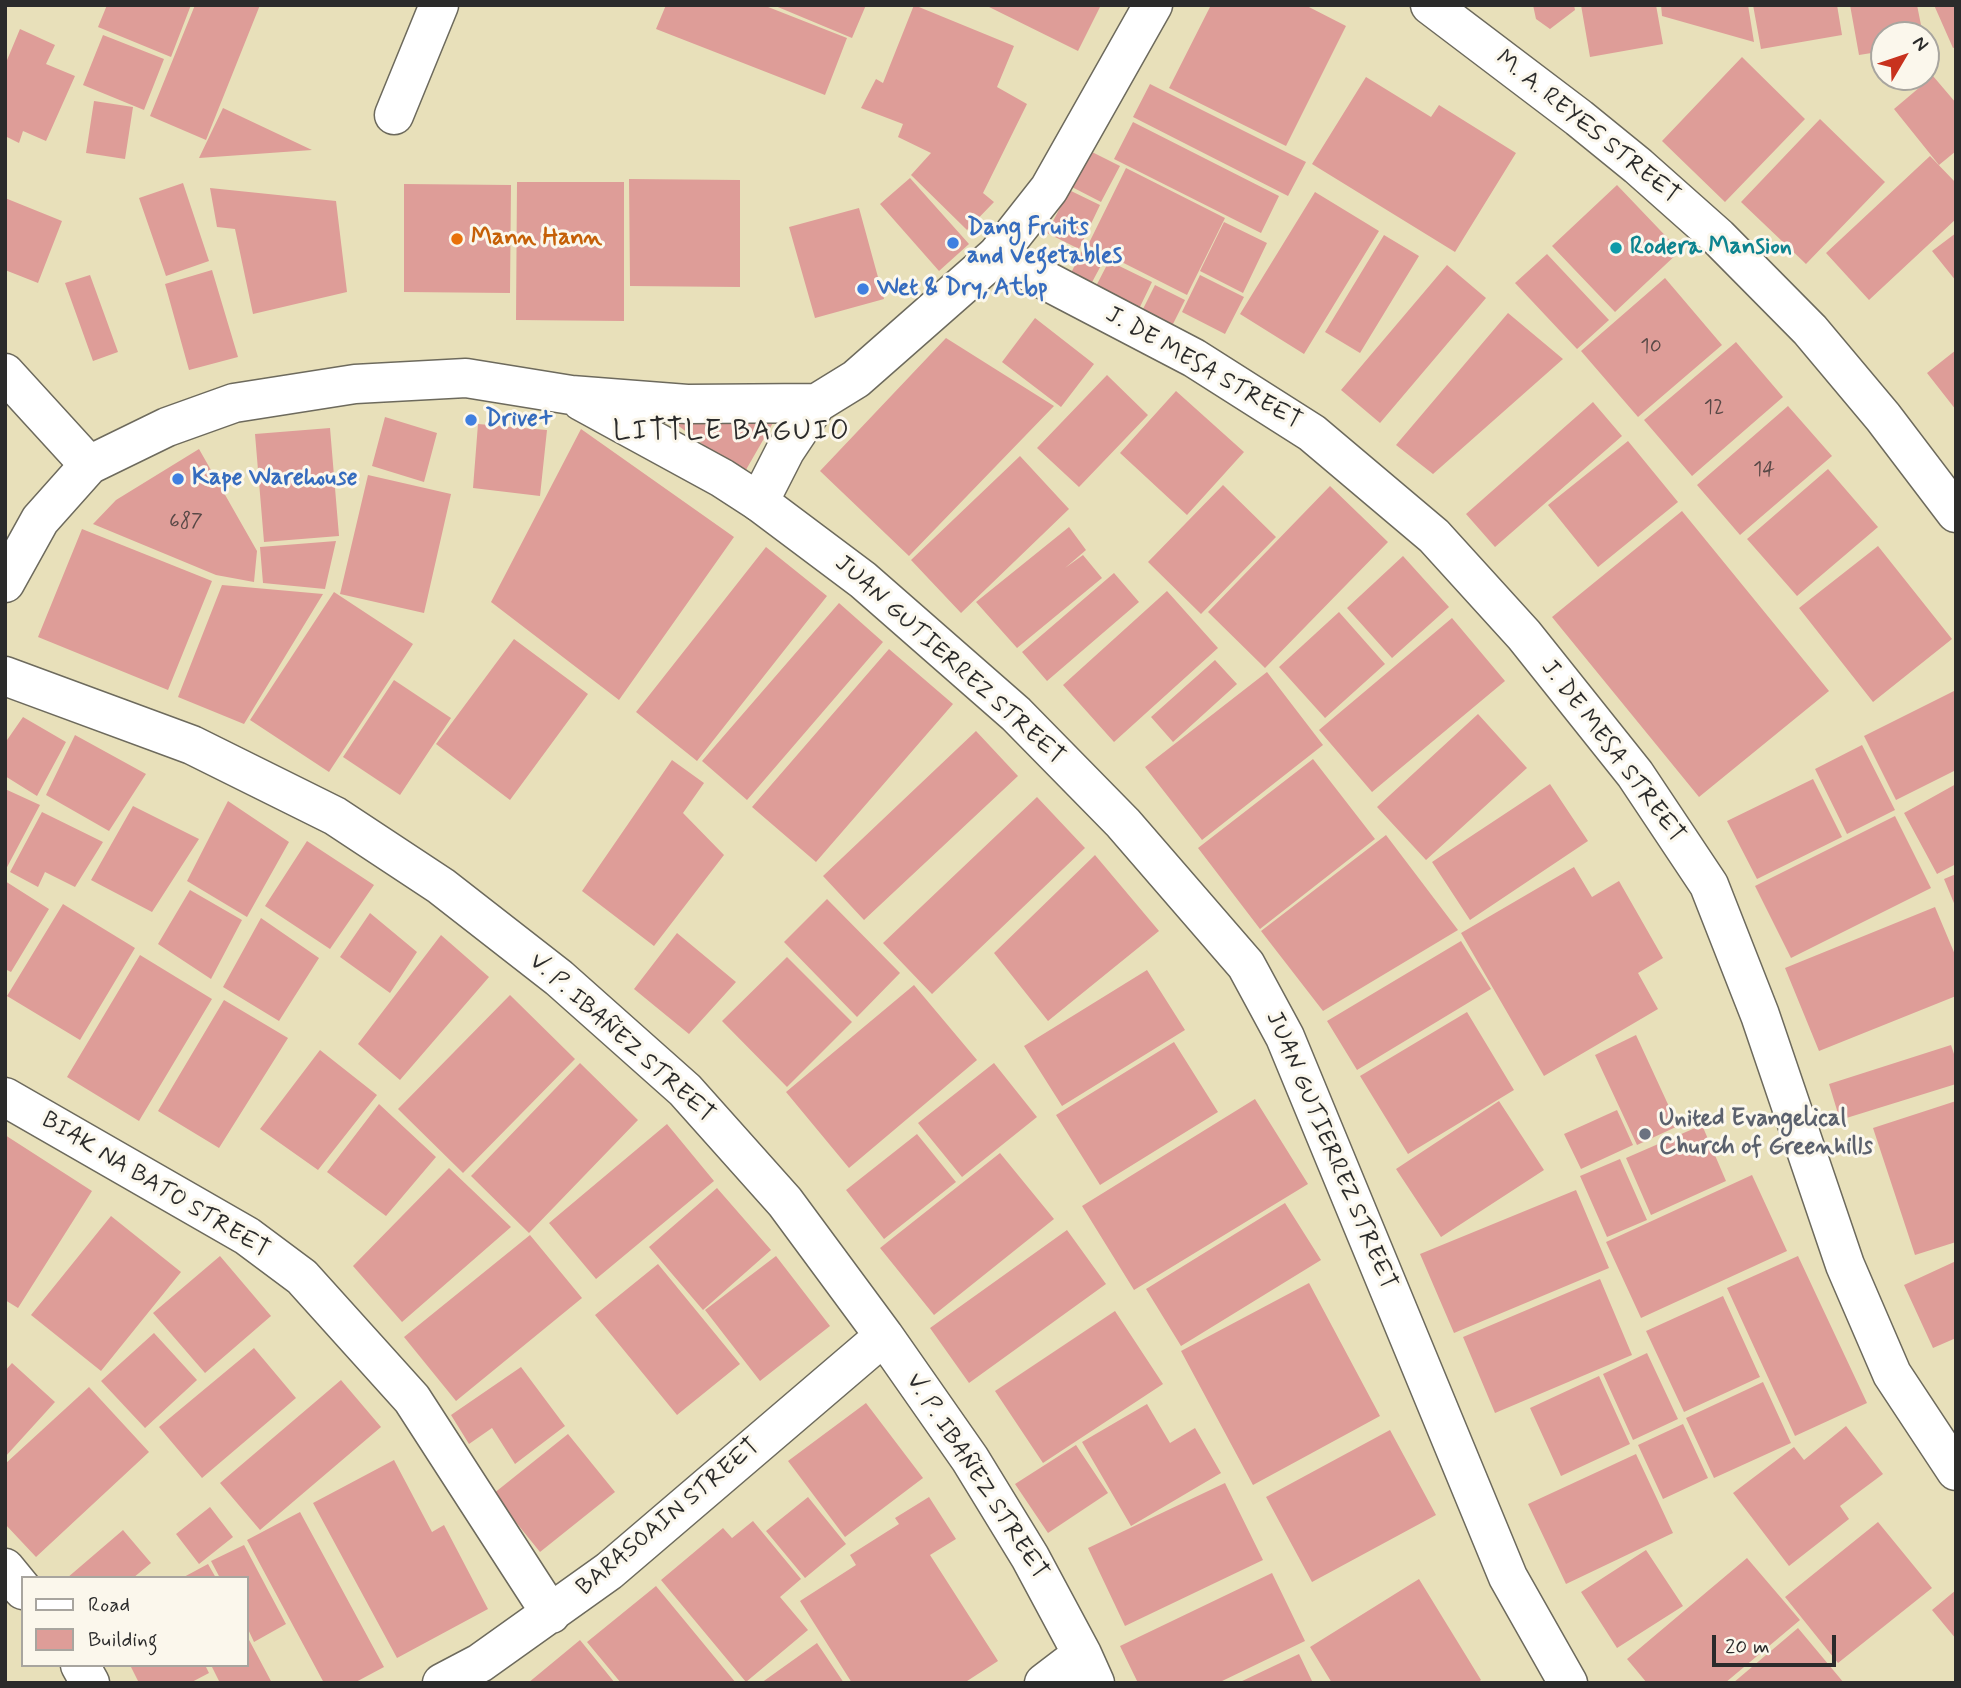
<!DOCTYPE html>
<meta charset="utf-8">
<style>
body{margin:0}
#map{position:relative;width:1961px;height:1688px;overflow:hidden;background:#e8e0ba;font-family:Mynerve,sans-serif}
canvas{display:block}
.frame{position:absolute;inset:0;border:7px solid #2b2b2b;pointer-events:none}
.legend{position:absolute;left:21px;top:1576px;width:228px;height:91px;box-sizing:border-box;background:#fbf7ec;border:2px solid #a8a59f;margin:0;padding:9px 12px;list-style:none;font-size:21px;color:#2b2b2b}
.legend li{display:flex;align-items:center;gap:14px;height:35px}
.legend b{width:35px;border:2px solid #a8a59f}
.north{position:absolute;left:1870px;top:21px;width:70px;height:70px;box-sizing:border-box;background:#fbf7ec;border:2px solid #a8a59f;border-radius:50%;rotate:51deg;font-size:19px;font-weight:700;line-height:28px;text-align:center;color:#2b2b2b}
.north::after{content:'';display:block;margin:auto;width:24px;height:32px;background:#c8321e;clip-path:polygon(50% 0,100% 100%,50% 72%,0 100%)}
.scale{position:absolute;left:1712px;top:1635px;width:124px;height:32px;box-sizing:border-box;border:4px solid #2b2b2b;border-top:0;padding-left:9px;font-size:21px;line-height:24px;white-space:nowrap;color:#2b2b2b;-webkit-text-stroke:5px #fbf7ec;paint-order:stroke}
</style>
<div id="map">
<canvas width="1961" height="1688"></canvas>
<div class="frame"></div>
<ul class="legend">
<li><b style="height:9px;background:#fff"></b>Road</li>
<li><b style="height:19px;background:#de9d98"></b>Building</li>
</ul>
<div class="north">N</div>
<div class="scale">20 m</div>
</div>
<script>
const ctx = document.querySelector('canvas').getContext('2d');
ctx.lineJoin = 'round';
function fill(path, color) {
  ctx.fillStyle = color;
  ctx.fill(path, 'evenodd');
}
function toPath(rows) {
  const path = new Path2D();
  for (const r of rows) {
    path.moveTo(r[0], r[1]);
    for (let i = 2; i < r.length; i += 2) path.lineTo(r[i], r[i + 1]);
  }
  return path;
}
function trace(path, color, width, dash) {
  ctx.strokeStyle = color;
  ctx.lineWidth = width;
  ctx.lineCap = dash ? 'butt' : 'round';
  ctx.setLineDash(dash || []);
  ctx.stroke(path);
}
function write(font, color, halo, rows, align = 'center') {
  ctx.font = font + ' Mynerve,sans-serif';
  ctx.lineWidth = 6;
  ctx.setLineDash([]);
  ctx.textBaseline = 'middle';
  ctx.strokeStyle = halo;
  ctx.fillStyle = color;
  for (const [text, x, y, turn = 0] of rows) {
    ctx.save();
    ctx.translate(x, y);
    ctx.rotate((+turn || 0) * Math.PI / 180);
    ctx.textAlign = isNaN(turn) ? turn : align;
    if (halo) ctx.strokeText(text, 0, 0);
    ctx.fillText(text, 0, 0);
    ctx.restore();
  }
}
const building = toPath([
 [107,5,191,5,171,57,98,27],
 [195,5,260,5,206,140,150,116],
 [666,5,763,5,847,38,825,95,656,29],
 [773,5,866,5,852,38],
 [914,5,1014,46,997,87,1027,104,983,193,994,202,967,230,911,175,931,153,898,137,903,124,861,108,876,79,883,83],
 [985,5,1101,5,1078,51],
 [1211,5,1305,5,1346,26,1286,146,1169,88],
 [1533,5,1574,5,1575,10,1550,29,1536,19],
 [1581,5,1656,5,1663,44,1590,57],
 [1661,5,1748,5,1754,42,1662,16],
 [1753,5,1837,5,1842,35,1761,49],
 [1850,5,1917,5,1923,35,1884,35,1884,51,1859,55],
 [1934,5,1956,5,1956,47,1953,48],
 [20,29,55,45,46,64,75,76,46,141,23,131,19,143,5,136,5,65],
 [103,35,164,59,144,110,83,85],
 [1742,57,1805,119,1725,202,1662,141],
 [1933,76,1956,103,1956,151,1939,165,1894,109],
 [1366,77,1431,117,1439,105,1516,153,1455,252,1312,164],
 [1150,84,1306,162,1288,196,1133,117],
 [94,101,133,107,125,159,86,153],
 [223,108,312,150,199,158],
 [1820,119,1885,182,1806,264,1741,202],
 [1133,122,1279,196,1261,233,1114,159],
 [1088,150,1120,166,1101,202,1070,186],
 [1930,156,1956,183,1956,219,1869,300,1826,253],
 [1126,168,1225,218,1187,295,1088,245],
 [910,178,969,244,939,271,880,204],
 [629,179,740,180,740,287,630,286],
 [517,182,624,182,624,321,516,320],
 [183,183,209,261,166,276,139,198],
 [404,184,511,185,510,293,404,292],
 [1617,185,1680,251,1615,312,1552,246],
 [210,188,336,201,347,292,253,314,235,229,217,227],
 [1069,190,1100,205,1079,249,1047,233],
 [1315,192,1379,231,1304,354,1240,314],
 [5,198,62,221,38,283,5,270],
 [859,208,884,299,815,318,789,227],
 [1224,222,1267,243,1243,293,1200,271],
 [1956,233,1956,281,1932,251],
 [1384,235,1419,256,1360,353,1325,332],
 [1084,247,1105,258,1090,286,1070,275],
 [1547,254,1609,320,1577,349,1515,283],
 [1109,261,1152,282,1138,311,1094,290],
 [1447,265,1486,298,1380,423,1341,390],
 [212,270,238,357,189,370,165,284],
 [90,275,118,352,93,361,65,283],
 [1200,275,1244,297,1225,334,1182,312],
 [1665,278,1722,345,1638,417,1581,351],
 [1155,285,1185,300,1172,326,1142,311],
 [1508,313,1563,359,1433,474,1396,445],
 [1035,318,1094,364,1061,407,1002,362],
 [946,338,1054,406,909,556,820,471],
 [1736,342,1783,397,1692,476,1644,420],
 [1956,350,1956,410,1927,373],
 [1107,375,1148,415,1079,487,1037,448],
 [1176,391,1244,452,1187,515,1120,453],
 [1593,402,1622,436,1495,547,1466,514],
 [1788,406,1832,456,1740,535,1697,485],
 [663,414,778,414,743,475],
 [385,417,437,433,424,482,372,466],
 [478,424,547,430,540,496,473,488],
 [330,428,339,536,264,542,255,434],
 [581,429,734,537,619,700,491,602],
 [1628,441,1678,502,1598,567,1548,505],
 [199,449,257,551,254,582,216,575,93,524,116,500],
 [1020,456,1069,509,961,613,911,560],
 [1828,469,1878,527,1797,596,1747,539],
 [368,475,451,494,424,613,340,594],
 [1223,485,1276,537,1201,614,1148,562],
 [1330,486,1388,542,1265,668,1208,612],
 [1682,511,1829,691,1699,797,1552,617],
 [1069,527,1086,550,1065,568,1083,555,1102,578,1017,648,976,602],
 [82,529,212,581,168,690,38,637],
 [336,541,325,589,263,583,260,547],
 [1878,546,1952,639,1873,702,1799,608],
 [766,547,827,596,697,761,636,712],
 [1403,556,1449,607,1392,658,1347,608],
 [1114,573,1139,602,1047,681,1022,652],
 [222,585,323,594,244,724,178,697],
 [1167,591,1218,648,1114,742,1063,685],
 [334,592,413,644,329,772,250,720],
 [839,603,883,642,747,800,702,761],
 [1339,612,1385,664,1325,718,1279,667],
 [1452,618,1505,681,1372,792,1319,730],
 [514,639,588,694,510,800,436,744],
 [889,649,953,704,816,862,752,807],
 [1215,660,1237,684,1173,742,1151,717],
 [1267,672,1323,745,1202,840,1145,767],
 [394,680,451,718,400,795,343,757],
 [1956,690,1956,770,1896,800,1864,736],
 [1478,714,1527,768,1426,860,1377,807],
 [23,717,66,742,37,796,5,776,5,743],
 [976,731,1018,776,864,920,823,876],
 [75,735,146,774,109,831,46,795],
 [1862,745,1895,810,1847,834,1815,769],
 [1313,759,1375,839,1260,929,1198,848],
 [672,760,704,783,683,813,724,855,654,946,582,891],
 [1813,779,1842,837,1757,879,1727,821],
 [1550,784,1588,841,1470,920,1432,862],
 [1956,784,1956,864,1937,874,1904,813],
 [5,789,40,805,5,871],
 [1037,797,1085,848,932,994,883,943],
 [228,801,289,842,247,917,187,881],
 [133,806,199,839,152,912,91,880],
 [42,812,103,842,75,887,45,872,38,887,10,872],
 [1895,816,1931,888,1791,958,1755,886],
 [1386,835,1458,930,1323,1011,1261,931],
 [307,841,374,885,330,949,265,906],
 [1095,855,1159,931,1048,1021,994,953],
 [1574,867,1592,897,1619,881,1663,958,1638,973,1658,1009,1544,1076,1461,933],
 [1956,874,1956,908,1944,879],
 [5,881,49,909,11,972,5,969],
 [190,890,242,920,211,979,158,944],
 [827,899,900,973,857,1017,784,942],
 [63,904,135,948,80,1040,7,996],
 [1935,907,1956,957,1956,996,1819,1051,1785,968],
 [370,913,417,952,390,993,340,957],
 [261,918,319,958,279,1021,223,987],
 [677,933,736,982,689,1034,634,989],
 [441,935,489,977,400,1080,358,1044],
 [1461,941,1491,989,1357,1070,1327,1021],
 [140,955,212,999,139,1121,67,1077],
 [787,957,852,1022,787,1087,722,1021],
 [1147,970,1185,1030,1062,1106,1024,1046],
 [914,985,977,1060,849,1168,786,1092],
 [510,995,575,1059,463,1173,398,1109],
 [224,1000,288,1038,219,1148,158,1111],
 [1467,1012,1514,1090,1408,1154,1360,1076],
 [1636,1035,1678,1126,1637,1145,1595,1055],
 [1174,1042,1218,1112,1100,1185,1056,1115],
 [1951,1045,1956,1060,1956,1084,1840,1120,1829,1084],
 [320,1050,377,1095,318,1170,260,1129],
 [580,1063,638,1120,529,1233,471,1176],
 [994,1063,1037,1117,962,1177,918,1123],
 [1255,1099,1308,1184,1134,1290,1082,1206],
 [1499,1101,1544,1170,1441,1237,1396,1169],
 [1956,1101,1956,1242,1915,1255,1873,1128],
 [379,1104,436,1157,386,1216,327,1172],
 [1617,1110,1633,1145,1581,1169,1564,1134],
 [667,1124,714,1181,596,1279,549,1223],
 [1702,1125,1726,1181,1651,1215,1626,1158],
 [917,1134,956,1182,884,1239,846,1190],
 [5,1135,92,1191,18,1308,5,1300],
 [1000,1153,1054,1219,934,1315,880,1248],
 [1620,1159,1647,1220,1607,1237,1580,1176],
 [449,1168,511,1227,402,1322,353,1266],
 [1752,1175,1787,1251,1641,1318,1606,1242],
 [717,1188,771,1250,703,1310,649,1247],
 [1576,1190,1609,1268,1454,1333,1420,1254],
 [1285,1203,1321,1260,1181,1346,1146,1289],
 [111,1216,181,1272,101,1371,31,1315],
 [1067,1230,1106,1284,969,1383,930,1328],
 [530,1235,582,1298,456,1401,404,1337],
 [220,1256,271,1316,205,1373,153,1313],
 [776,1256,830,1326,760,1381,705,1310],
 [1798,1256,1867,1403,1795,1436,1727,1288],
 [1956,1261,1956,1338,1933,1348,1904,1285],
 [658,1264,740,1364,677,1415,595,1315],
 [1600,1279,1632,1355,1495,1413,1463,1337],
 [1309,1283,1380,1416,1253,1485,1181,1351],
 [1723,1296,1760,1377,1684,1412,1646,1331],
 [1115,1311,1163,1384,1043,1463,995,1391],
 [154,1333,197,1380,145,1428,101,1381],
 [254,1348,296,1398,202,1478,159,1427],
 [1647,1353,1678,1419,1633,1440,1603,1374],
 [12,1363,55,1402,5,1457,5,1371],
 [521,1367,565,1426,515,1464,492,1428,469,1444,451,1415],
 [1599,1376,1630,1444,1561,1476,1530,1408],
 [341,1380,381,1427,260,1530,220,1483],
 [1763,1382,1791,1443,1714,1478,1686,1418],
 [89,1387,149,1452,36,1557,5,1524,5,1464],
 [866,1403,923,1478,845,1537,788,1461],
 [1147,1404,1170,1443,1195,1428,1221,1473,1131,1526,1082,1442],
 [1683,1424,1708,1478,1663,1499,1638,1445],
 [1846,1426,1883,1474,1840,1506,1849,1519,1789,1566,1733,1493,1794,1447,1804,1460],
 [1390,1430,1436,1515,1312,1582,1266,1497],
 [568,1434,615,1492,540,1552,493,1494],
 [1076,1445,1108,1493,1048,1533,1015,1484],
 [1636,1454,1673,1533,1566,1584,1528,1504],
 [394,1460,432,1532,444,1525,488,1609,397,1658,313,1503],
 [1225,1483,1263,1560,1125,1626,1088,1548],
 [808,1497,846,1544,805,1578,766,1531],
 [929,1497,956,1539,930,1555,998,1661,964,1683,852,1683,800,1601,856,1565,850,1555,899,1524,895,1518],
 [210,1507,233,1537,199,1564,176,1534],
 [300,1512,384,1667,354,1683,324,1683,247,1540],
 [753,1521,801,1579,780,1597,808,1630,746,1682,661,1580,723,1528,732,1538],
 [1878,1522,1932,1588,1838,1663,1785,1597],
 [123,1530,151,1563,133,1578,67,1578],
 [244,1545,286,1624,254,1642,247,1627,247,1578,220,1578,211,1561],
 [1646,1550,1683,1606,1617,1648,1581,1592],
 [1747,1558,1800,1620,1725,1683,1647,1683,1627,1659],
 [208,1564,216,1578,182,1578],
 [1272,1573,1305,1641,1218,1683,1138,1683,1120,1646],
 [1419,1579,1481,1680,1477,1683,1332,1683,1310,1647],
 [656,1586,736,1683,621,1683,587,1642],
 [1956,1590,1956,1639,1932,1610],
 [1798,1628,1844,1683,1733,1683],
 [247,1636,272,1683,220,1683,211,1665,247,1665],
 [580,1640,615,1683,528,1683],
 [817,1643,844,1683,761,1683],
 [1299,1654,1313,1683,1238,1683],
 [130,1665,205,1665,209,1673,190,1683,139,1683]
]);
const minor = toPath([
 [1430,5,1579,118,1638,166,1718,237,1810,330,1883,417,1956,513],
 [394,115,439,5],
 [997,255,1194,358,1312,433,1434,536,1524,635,1635,774,1709,885,1760,1015,1845,1265,1892,1374,1956,1471],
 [5,373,89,465],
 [759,502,863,580,1016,714,1123,823,1246,965,1285,1037,1508,1577,1568,1683],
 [5,676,192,745,335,816,441,886,559,978,685,1090,785,1202,884,1336,970,1459,1030,1557,1082,1654,1095,1683],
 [5,1097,247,1236,302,1277,412,1399,551,1614],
 [5,1568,23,1590],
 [80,1665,90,1683],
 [442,1683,480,1663,609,1571,884,1336],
 [1044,1683,1082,1654]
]);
const tertiary = toPath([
 [581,401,722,478,759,502,785,451,817,403,856,379,997,255,1049,189,1153,5],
 [5,583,40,520,89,465,167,427,234,403,355,384,466,378,571,395,687,404,817,403]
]);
const markers = [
 [457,239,7,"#e8710a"],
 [953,243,7,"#3f7fe0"],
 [1616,248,7,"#0f9aa8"],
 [863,289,7,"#3f7fe0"],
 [471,420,7,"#3f7fe0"],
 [178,479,7,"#3f7fe0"],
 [1645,1134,7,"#6b7280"]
];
const numberNames = [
 ["10",1651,348],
 ["12",1714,409],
 ["14",1764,471],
 ["687",186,523]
];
const streetNames = [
 ["M. A. REYES STREET",1587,128,39],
 ["J. DE MESA STREET",1203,369,30],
 ["JUAN GUTIERREZ STREET",949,661,42],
 ["J. DE MESA STREET",1612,752,53],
 ["V. P. IBAÑEZ STREET",621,1039,42],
 ["JUAN GUTIERREZ STREET",1330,1151,67],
 ["BIAK NA BATO STREET",155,1186,31],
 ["V. P. IBAÑEZ STREET",976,1477,57],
 ["BARASOAIN STREET",669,1518,-40]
];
const shopNames = [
 ["Dang Fruits",967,229],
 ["and Vegetables",967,257],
 ["Wet & Dry, Atbp",877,289],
 ["Drive+",485,420],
 ["Kape Warehouse",192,479]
];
const foodNames = [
 ["Mann Hann",471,239]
];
const cultureNames = [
 ["Rodera Mansion",1630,248]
];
const worshipNames = [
 ["United Evangelical",1659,1120],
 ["Church of Greenhills",1659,1148]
];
const quarterNames = [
 ["LITTLE BAGUIO",732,433]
];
fill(building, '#de9d98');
trace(minor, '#6d6a5d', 41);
trace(tertiary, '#6d6a5d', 41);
trace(minor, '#fff', 38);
trace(tertiary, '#fff', 38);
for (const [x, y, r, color] of markers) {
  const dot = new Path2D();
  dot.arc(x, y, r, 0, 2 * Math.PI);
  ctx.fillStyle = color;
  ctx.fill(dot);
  trace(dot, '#fbf7ec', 2.5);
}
write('21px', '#584846', null, numberNames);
write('24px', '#2b2b2b', '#fbf7ec', streetNames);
write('bold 24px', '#366cbe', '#fbf7ec', shopNames, 'left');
write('bold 24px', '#c56008', '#fbf7ec', foodNames, 'left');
write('bold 24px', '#0d838f', '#fbf7ec', cultureNames, 'left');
write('bold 24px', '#5b616d', '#fbf7ec', worshipNames, 'left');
ctx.letterSpacing = '2px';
write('28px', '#2b2b2b', '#fbf7ec', quarterNames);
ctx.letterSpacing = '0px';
</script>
